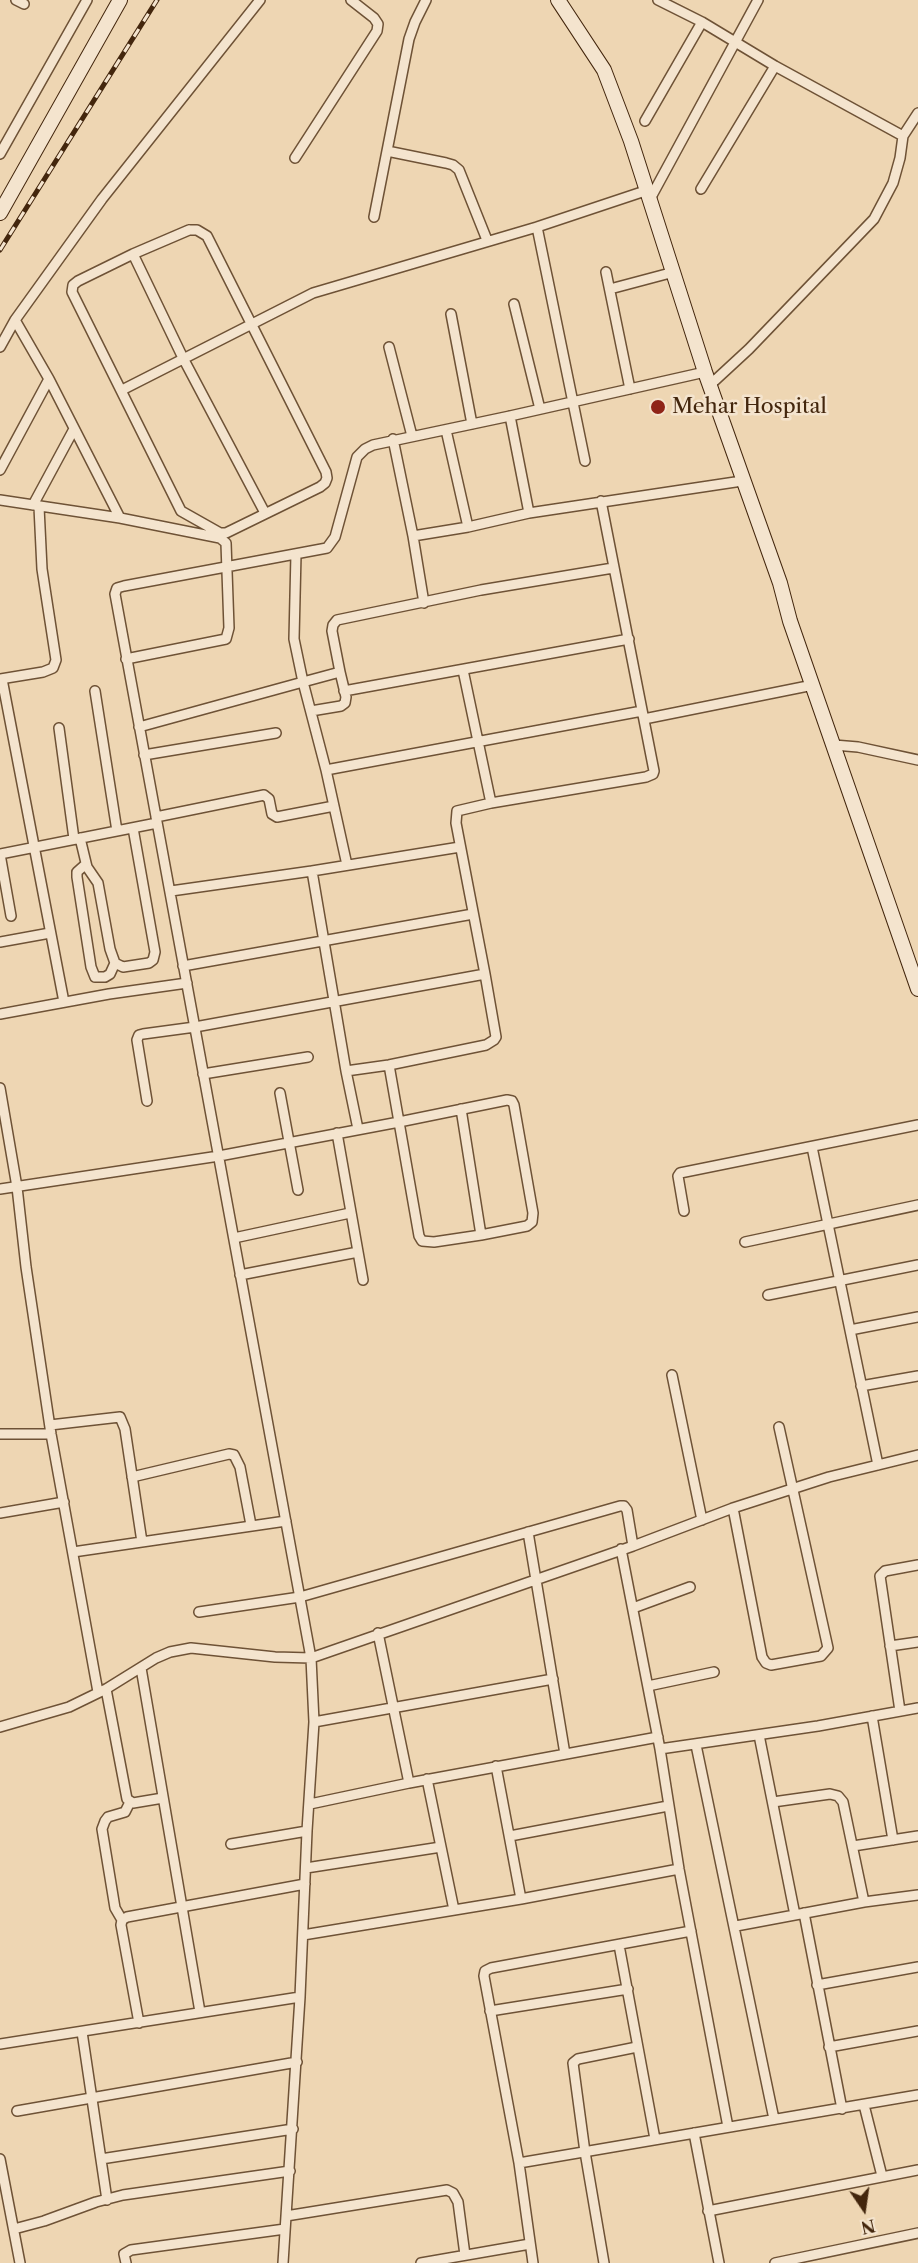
<!DOCTYPE html>
<style>
body{margin:0}
#map{position:relative;width:918px;height:2263px;overflow:hidden;background:#eed6b3;font-family:"Libre Caslon Text",serif}
canvas{display:block}
.north{position:absolute;left:834px;top:2179px;width:60px;height:60px;-webkit-text-stroke:4px #f4e4ce;paint-order:stroke;rotate:167deg;font-size:16px;font-weight:700;line-height:24px;text-align:center;color:#43260d}
.north::after{content:'';display:block;margin:auto;width:21px;height:27px;background:#43260d;clip-path:polygon(50% 0,100% 100%,50% 72%,0 100%)}
</style>
<div id="map">
<canvas width="918" height="2263"></canvas>
<div class="north">N</div>
</div>
<script>
const ctx = document.querySelector('canvas').getContext('2d');
ctx.lineJoin = 'round';
function toPath(rows) {
  const path = new Path2D();
  for (const r of rows) {
    path.moveTo(r[0], r[1]);
    for (let i = 2; i < r.length; i += 2) path.lineTo(r[i], r[i + 1]);
  }
  return path;
}
function trace(path, color, width, dash) {
  ctx.strokeStyle = color;
  ctx.lineWidth = width;
  ctx.lineCap = dash ? 'butt' : 'round';
  ctx.setLineDash(dash || []);
  ctx.stroke(path);
}
function write(font, color, halo, rows, align = 'center') {
  ctx.font = font + ' "Libre Caslon Text",serif';
  ctx.lineWidth = 5;
  ctx.setLineDash([]);
  ctx.textBaseline = 'middle';
  ctx.strokeStyle = halo;
  ctx.fillStyle = color;
  for (const [text, x, y, turn = 0] of rows) {
    ctx.save();
    ctx.translate(x, y);
    ctx.rotate((+turn || 0) * Math.PI / 180);
    ctx.textAlign = isNaN(turn) ? turn : align;
    if (halo) ctx.strokeText(text, 0, 0);
    ctx.fillText(text, 0, 0);
    ctx.restore();
  }
}
const street = toPath([
 [16,0,24,4],
 [658,0,702,22,775,66,903,136,918,113],
 [645,121,702,22],
 [387,151,446,163,453,165,459,170,487,240],
 [0,154,87,0],
 [295,158,377,31,378,24,374,18,351,0],
 [701,189,775,66],
 [650,199,758,0],
 [374,217,409,39,415,22,426,0],
 [537,227,585,461],
 [189,230,197,230,207,236,326,472,327,478,325,483,320,487,226,533,220,533,181,511,72,292,73,285,78,281,133,254,189,230],
 [133,254,183,358,265,513],
 [606,272,630,389],
 [610,289,674,272],
 [514,304,540,409],
 [451,314,472,424],
 [15,320,49,379,120,518],
 [0,347,15,320,102,199,260,0],
 [389,347,412,436],
 [710,385,749,349,874,219,893,183,900,158,903,136],
 [122,390,313,293,537,227,648,190],
 [510,416,529,513],
 [446,430,468,527],
 [393,439,413,536,424,603],
 [0,470,49,379],
 [0,500,120,518,220,538,226,543,229,628,226,639,126,659],
 [33,505,74,429],
 [413,536,468,527,529,513,742,481],
 [463,670,491,803],
 [0,679,43,672,53,668,56,660,42,569,39,507],
 [2,679,64,1002],
 [95,691,117,831],
 [344,691,629,639],
 [311,711,341,706,345,703,346,697,340,672],
 [644,719,813,685],
 [139,727,303,682,294,639,296,554],
 [59,728,74,839],
 [834,745,858,747,918,760],
 [144,755,276,733],
 [326,770,642,711],
 [156,817,264,795,269,799,272,814,277,817,334,806],
 [80,838,87,867,98,883,110,949,115,963,123,967,149,963,153,960,155,952,133,828],
 [0,854,157,823],
 [0,854,11,916],
 [86,864,77,872,77,877,91,967,95,977,105,977,110,974,115,963],
 [347,865,326,770,303,682,340,672,332,631,333,625,337,620,481,590,613,568],
 [312,871,346,1071,358,1129],
 [171,891,312,871,460,847],
 [0,942,50,933],
 [183,966,473,914],
 [0,1014,109,994,187,983],
 [346,1071,389,1065,486,1045,494,1040,496,1037,485,974,456,823,457,811,491,803,646,777,653,774,654,771,601,501],
 [203,1074,308,1057],
 [0,1088,17,1187,26,1267,51,1434,98,1692],
 [280,1093,298,1190],
 [147,1101,137,1040,139,1035,143,1034,195,1027,485,974],
 [461,1109,481,1235],
 [337,1133,363,1280],
 [812,1147,878,1465],
 [0,1189,219,1156,399,1122,507,1100,512,1101,514,1105,533,1213,532,1222,527,1226,481,1235,434,1242,422,1241,419,1236,389,1065],
 [684,1211,678,1176,680,1173,918,1125],
 [234,1238,350,1213],
 [745,1242,918,1205],
 [240,1275,358,1252],
 [768,1295,918,1265],
 [850,1330,918,1317],
 [672,1375,702,1520],
 [861,1386,918,1376],
 [50,1425,120,1417,125,1429,142,1542],
 [0,1434,51,1434],
 [132,1477,229,1454,234,1455,240,1467,251,1525],
 [733,1508,762,1657,766,1663,771,1665,821,1656,828,1648,779,1427],
 [0,1513,64,1502],
 [528,1532,565,1754],
 [621,1549,660,1749,679,1869,728,2127],
 [73,1552,286,1521],
 [633,1608,690,1587],
 [199,1612,300,1597,620,1506,624,1506,627,1510,633,1546],
 [378,1633,409,1783],
 [890,1646,918,1642],
 [141,1668,200,2012],
 [648,1686,714,1672],
 [106,1689,127,1799,133,1803,163,1798],
 [900,1711,880,1576,885,1571,918,1565],
 [872,1716,893,1840],
 [314,1722,553,1679],
 [0,1727,69,1707,106,1689,156,1658,170,1652,191,1648,275,1657,311,1658,633,1546,733,1508,829,1477,918,1455],
 [759,1735,795,1915],
 [696,1745,774,2119],
 [660,1749,818,1726,918,1708],
 [496,1766,521,1899],
 [427,1779,454,1910],
 [130,1802,125,1812,108,1817,105,1821,102,1829,115,1908,122,1920,121,1925,139,2023],
 [773,1802,830,1794,838,1796,843,1802,864,1902],
 [310,1804,409,1783,658,1737],
 [510,1836,668,1806],
 [231,1844,307,1831],
 [853,1846,918,1836],
 [306,1868,441,1847],
 [804,1913,842,2109],
 [122,1920,127,1917,305,1884],
 [736,1926,864,1902,918,1895],
 [303,1935,521,1899,679,1869],
 [619,1945,655,2139],
 [817,1985,918,1967],
 [490,2011,628,1989],
 [82,2032,107,2200],
 [0,2044,300,1997],
 [829,2047,918,2031],
 [864,2105,882,2176],
 [17,2111,297,2062],
 [694,2133,719,2263],
 [0,2159,20,2263],
 [101,2159,293,2129],
 [519,2163,484,1976,485,1971,491,1968,691,1931],
 [708,2211,918,2170],
 [286,2216,447,2190,453,2193,458,2202,465,2255],
 [14,2229,44,2221,96,2202,123,2195,290,2171],
 [126,2263,124,2254,131,2250,285,2229],
 [283,2263,300,1997,307,1831,314,1722,311,1658,115,594,117,588,124,586,327,548,335,537,357,457,365,449,373,445,510,416,705,372],
 [421,2263,530,2244],
 [533,2263,519,2163,918,2095],
 [604,2263,585,2152,573,2063,578,2059,637,2047],
 [775,2263,918,2233]
]);
const secondary = toPath([
 [558,0,604,70,631,141,705,372,780,583,790,621,918,989],
 [0,213,120,0]
]);
const rail = toPath([
 [0,250,157,0]
]);
const markers = [
 [658,407,8,"#8f2418"]
];
const poiNames = [
 ["Mehar Hospital",672,407]
];
trace(street, '#6e5236', 12);
trace(secondary, '#43260d', 16);
trace(street, '#f4e4ce', 9);
trace(secondary, '#f4e4ce', 14);
trace(rail, '#43260d', 5);
trace(rail, '#f4e4ce', 3, [9]);
for (const [x, y, r, color] of markers) {
  const dot = new Path2D();
  dot.arc(x, y, r, 0, 2 * Math.PI);
  ctx.fillStyle = color;
  ctx.fill(dot);
  trace(dot, '#f4e4ce', 2);
}
write('21px', '#43260d', '#f4e4ce', poiNames, 'left');
</script>
